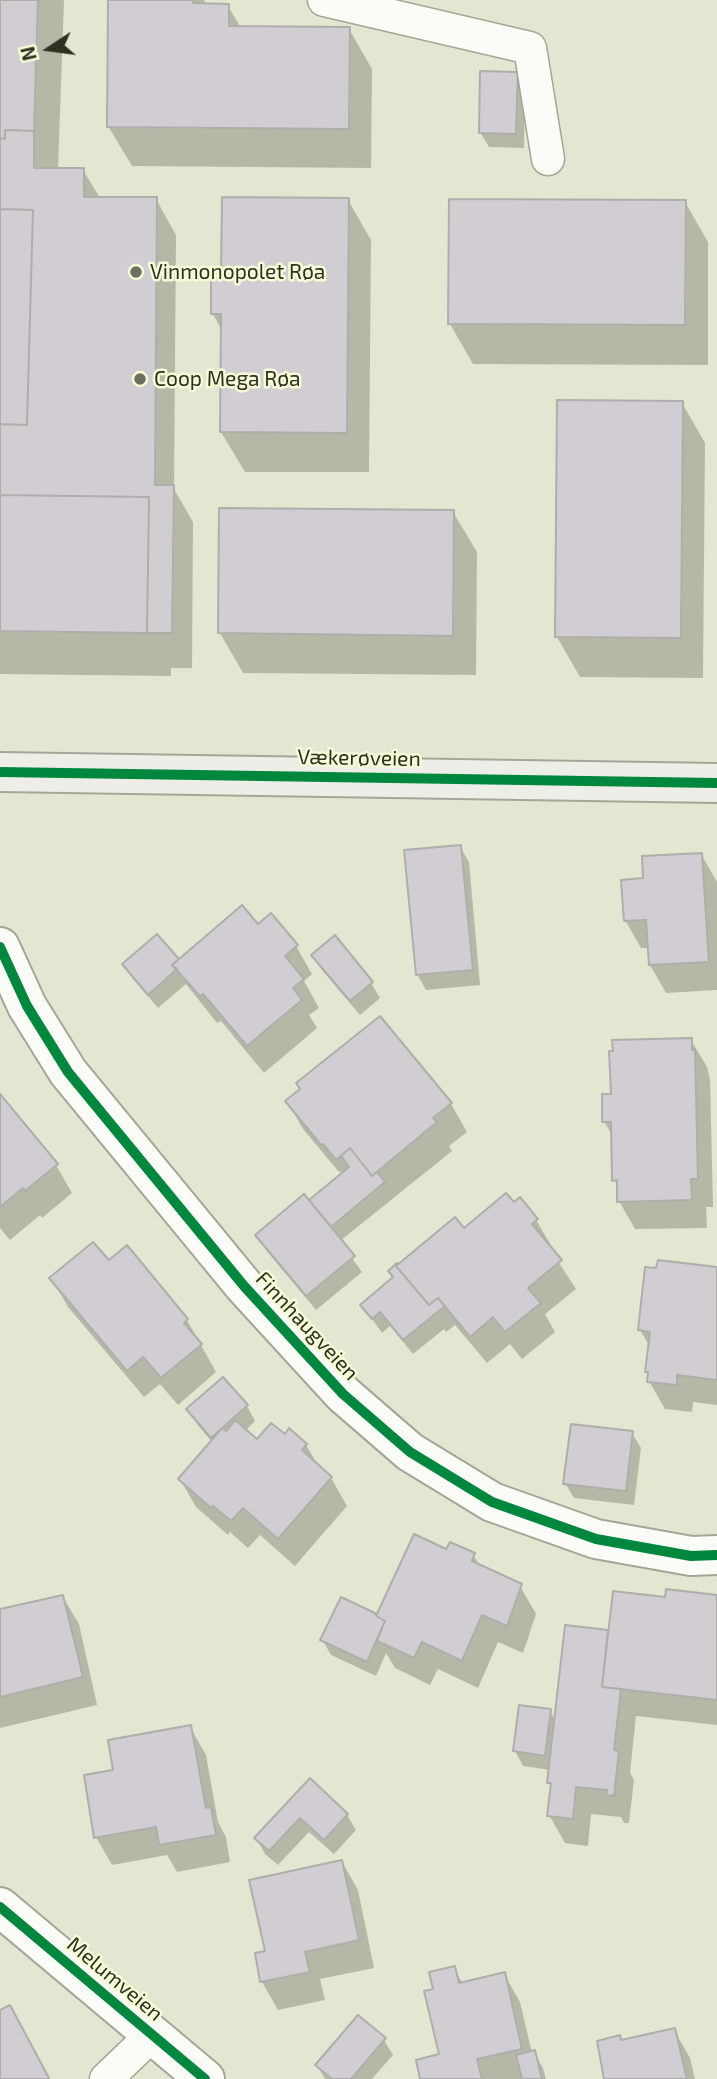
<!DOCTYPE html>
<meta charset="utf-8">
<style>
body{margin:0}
#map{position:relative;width:717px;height:2079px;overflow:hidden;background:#e3e7d1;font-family:"Exo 2",sans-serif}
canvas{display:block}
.north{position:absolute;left:14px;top:14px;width:70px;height:70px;-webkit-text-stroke:5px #f6fcd6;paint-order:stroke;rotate:257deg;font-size:19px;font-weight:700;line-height:28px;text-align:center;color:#2e3022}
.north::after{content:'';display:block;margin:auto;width:24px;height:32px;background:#2e3022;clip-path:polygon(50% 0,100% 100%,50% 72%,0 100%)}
</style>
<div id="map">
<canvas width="717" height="2079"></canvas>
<div class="north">N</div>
</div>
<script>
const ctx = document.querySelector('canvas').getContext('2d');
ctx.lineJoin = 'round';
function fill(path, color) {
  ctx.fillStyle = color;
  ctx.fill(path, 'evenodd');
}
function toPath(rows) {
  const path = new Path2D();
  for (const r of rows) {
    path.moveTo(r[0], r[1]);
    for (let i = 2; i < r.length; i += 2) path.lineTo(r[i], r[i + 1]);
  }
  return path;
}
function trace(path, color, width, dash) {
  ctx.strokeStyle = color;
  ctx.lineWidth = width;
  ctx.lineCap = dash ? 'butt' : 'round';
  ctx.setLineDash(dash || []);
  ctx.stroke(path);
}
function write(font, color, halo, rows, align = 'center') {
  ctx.font = font + ' "Exo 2",sans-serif';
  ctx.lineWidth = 5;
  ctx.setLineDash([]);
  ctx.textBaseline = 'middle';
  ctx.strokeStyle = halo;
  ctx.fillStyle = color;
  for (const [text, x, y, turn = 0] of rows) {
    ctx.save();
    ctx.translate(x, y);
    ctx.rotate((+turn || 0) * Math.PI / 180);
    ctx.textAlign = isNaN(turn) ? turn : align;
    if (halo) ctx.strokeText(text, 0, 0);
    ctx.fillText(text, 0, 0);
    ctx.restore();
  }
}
const shadow = toPath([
 [0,0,64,0,58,170,83,170,100,198,156,199,176,235,174,489,193,522,192,668,171,668,171,676,0,674],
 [110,0,204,0,207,5,228,6,241,28,349,29,372,69,371,168,132,166,108,126],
 [517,73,525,89,524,148,489,147,480,132],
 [348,200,371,240,369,472,245,472,221,432,222,331,213,314,223,275],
 [685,202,708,242,708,365,473,364,450,324],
 [682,403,705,443,703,678,580,677,557,637],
 [453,512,477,552,476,675,243,673,220,633],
 [460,847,469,862,480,985,426,990,417,974],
 [701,854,717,882,717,990,666,993,650,965,649,948,641,948,625,920,645,880],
 [258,927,296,946,312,974,304,981,319,1008,309,1015,317,1028,264,1073,221,1021,217,1023,186,984,158,1008,133,979,124,964,156,936,179,962],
 [314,955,371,983,380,998,360,1015,322,970],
 [691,1040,707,1067,710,1079,713,1207,706,1207,707,1228,635,1229,619,1201,619,1188,614,1180,613,1137,604,1121,612,1096],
 [0,1097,56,1165,72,1193,42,1218,40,1215,10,1240,0,1228],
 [287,1101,451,1104,467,1132,449,1146,452,1151,340,1241,362,1272,316,1310,266,1250,257,1235,309,1202,343,1174,340,1171,339,1172,303,1129],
 [536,1220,552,1247,550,1249,576,1289,545,1314,555,1332,522,1359,510,1344,487,1363,455,1325,446,1332,444,1329,413,1354,390,1326,382,1333,362,1305,464,1230],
 [127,1248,187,1320,216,1372,178,1405,160,1384,144,1397,68,1307,52,1279,109,1263],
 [717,1269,717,1405,693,1402,692,1412,665,1409,649,1381,646,1371,650,1347,640,1330],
 [223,1379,247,1406,255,1421,245,1431,257,1442,285,1437,306,1445,319,1467,331,1478,347,1506,295,1566,260,1535,248,1548,230,1532,228,1535,196,1507,180,1479,212,1442,197,1424,188,1409],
 [632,1433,641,1448,634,1505,574,1498,565,1483],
 [446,1551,473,1555,481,1567,520,1586,536,1614,523,1653,498,1642,478,1688,438,1669,430,1685,395,1668,386,1653,376,1676,331,1655,322,1639,378,1616],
 [63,1597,79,1624,97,1705,0,1728,0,1611],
 [717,1597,717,1725,636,1716,630,1773,634,1780,629,1823,624,1823,621,1817,591,1814,588,1846,565,1843,549,1815,552,1788,549,1782,550,1770,523,1766,515,1751,550,1711,556,1721,566,1627,610,1632,666,1599],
 [190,1727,206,1755,218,1822,226,1837,230,1862,177,1872,167,1855,112,1865,96,1837,115,1771],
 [310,1781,347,1815,356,1830,334,1854,309,1832,278,1865,265,1854,256,1838],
 [342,1862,358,1890,374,1968,320,1979,325,2000,278,2010,262,1982,257,1955,267,1952],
 [454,1968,463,1984,504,1974,520,2002,532,2053,534,2052,543,2068,546,2079,422,2079,441,2056,435,1990],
 [674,2030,690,2058,695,2079,606,2079,622,2042],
 [384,2040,393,2055,372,2079,325,2079,317,2065]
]);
const building = toPath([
 [0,0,38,0,34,131,5,130,5,139,0,138,0,0],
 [108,0,193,0,193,3,229,4,229,26,350,27,349,129,107,127,108,0],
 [480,71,518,72,516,134,479,133,480,71],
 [5,130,34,131,34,168,84,168,84,197,157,197,155,485,174,485,172,633,147,633,149,497,0,495,0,424,27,425,33,210,0,209,0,138,5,139,5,130],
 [222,197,349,198,347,433,220,432,221,314,211,314,211,273,221,273,222,197],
 [449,199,686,200,685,325,448,324,449,199],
 [0,209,33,210,27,425,0,424,0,209],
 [557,400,683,401,681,638,555,637,557,400],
 [0,495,149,497,147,633,0,631,0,495],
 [219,508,454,510,453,636,218,633,219,508],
 [461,845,473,970,416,975,404,850,461,845],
 [702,853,709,962,649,965,646,920,624,921,621,880,643,878,642,856,702,853],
 [242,905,258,924,271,913,298,945,285,956,304,979,293,988,302,1000,247,1046,203,994,200,996,172,965,242,905],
 [157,934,179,959,172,965,177,969,148,995,122,964,157,934],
 [335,935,373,982,350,1001,311,955,335,935],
 [380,1016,452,1103,433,1118,437,1122,372,1176,350,1148,336,1160,323,1144,321,1145,285,1101,300,1089,296,1083,380,1016],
 [692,1038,692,1050,695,1049,698,1179,691,1179,692,1200,617,1202,617,1180,612,1181,611,1122,602,1122,602,1094,611,1094,609,1051,613,1051,612,1040,692,1038],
 [0,1094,58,1164,25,1191,23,1188,0,1207,0,1094],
 [350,1148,372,1176,377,1172,385,1182,331,1227,309,1200,349,1167,341,1156,350,1148],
 [506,1193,514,1202,520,1197,538,1219,532,1224,562,1260,528,1288,541,1303,505,1332,493,1317,470,1337,438,1298,429,1305,396,1266,455,1217,464,1228,506,1193],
 [304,1194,355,1256,306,1296,255,1235,304,1194],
 [93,1242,109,1260,127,1245,188,1319,184,1323,202,1344,161,1378,143,1357,127,1371,49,1278,93,1242],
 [658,1260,717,1267,717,1380,677,1375,677,1385,647,1382,648,1372,645,1372,650,1332,638,1330,645,1267,656,1268,658,1260],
 [397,1263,396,1266,429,1305,438,1298,445,1306,403,1340,380,1312,372,1319,360,1305,393,1277,388,1271,397,1263],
 [223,1377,248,1405,211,1438,186,1409,223,1377],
 [235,1420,257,1439,271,1423,285,1434,289,1428,307,1444,302,1450,332,1477,278,1539,243,1508,231,1521,213,1506,211,1508,178,1479,222,1428,226,1431,235,1420],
 [571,1424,633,1431,626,1491,563,1484,571,1424],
 [414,1534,446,1549,450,1542,475,1553,472,1561,522,1584,507,1626,482,1615,462,1661,422,1642,414,1658,377,1641,385,1621,376,1616,414,1534],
 [666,1589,717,1595,717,1700,602,1687,613,1591,665,1597,666,1589],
 [63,1595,83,1677,0,1697,0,1609,63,1595],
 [341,1597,377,1614,376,1616,385,1621,367,1662,320,1640,341,1597],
 [565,1625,608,1630,602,1687,621,1689,614,1750,619,1751,614,1796,606,1795,607,1790,576,1787,573,1819,547,1816,551,1783,547,1783,565,1625],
 [519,1705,551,1709,545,1756,513,1751,519,1705],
 [191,1725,206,1808,211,1807,216,1835,159,1845,156,1827,94,1838,84,1775,113,1770,108,1740,191,1725],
 [310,1778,348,1814,324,1840,300,1818,269,1851,254,1838,310,1778],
 [342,1860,359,1940,305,1952,310,1972,260,1982,255,1953,265,1951,249,1880,342,1860],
 [455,1966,459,1983,505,1972,522,2049,477,2059,482,2079,420,2079,416,2060,439,2054,424,1991,433,1989,429,1972,455,1966],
 [10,2005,49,2078,48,2079,0,2079,0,2010,10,2005],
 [358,2015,386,2038,351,2079,332,2079,315,2065,358,2015],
 [675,2028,687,2079,604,2079,597,2041,620,2035,621,2040,675,2028],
 [535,2050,542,2079,522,2079,516,2055,535,2050]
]);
const service = toPath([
 [324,0,530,48,548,159],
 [106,2079,152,2035]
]);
const minor = toPath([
 [0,947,27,1006,68,1072,244,1286,343,1394,410,1452,492,1502,596,1539,691,1556,717,1555],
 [0,1907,205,2079]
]);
const secondary = toPath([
 [0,772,717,783]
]);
const cycleway = toPath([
 [0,772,717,783],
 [0,947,27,1006,68,1072,244,1286,343,1394,410,1452,492,1502,596,1539,691,1556,717,1555],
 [0,1907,205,2079]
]);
const markers = [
 [136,272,7,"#6d705f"],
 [140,379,7,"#6d705f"]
];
const poiNames = [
 ["Vinmonopolet Røa",150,272],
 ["Coop Mega Røa",154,379]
];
const streetNames = [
 ["Vækerøveien",359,758,1],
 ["Finnhaugveien",307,1326,47],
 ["Melumveien",115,1979,40]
];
fill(shadow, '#0003');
fill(building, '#d1cdd2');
trace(building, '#aeaeaa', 2);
trace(service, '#a4a696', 35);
trace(minor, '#a4a696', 42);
trace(secondary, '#a4a696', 42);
trace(service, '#fbfbf8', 32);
trace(minor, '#fbfbf8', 38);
trace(secondary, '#edeee7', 38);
trace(cycleway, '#00873e', 10);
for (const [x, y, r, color] of markers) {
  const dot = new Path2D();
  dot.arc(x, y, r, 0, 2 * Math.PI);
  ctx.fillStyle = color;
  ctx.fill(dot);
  trace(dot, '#f6fcd6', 2.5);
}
write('21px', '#2e3022', '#f6fcd6', poiNames, 'left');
write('21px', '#2e3022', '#f6fcd6', streetNames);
</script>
